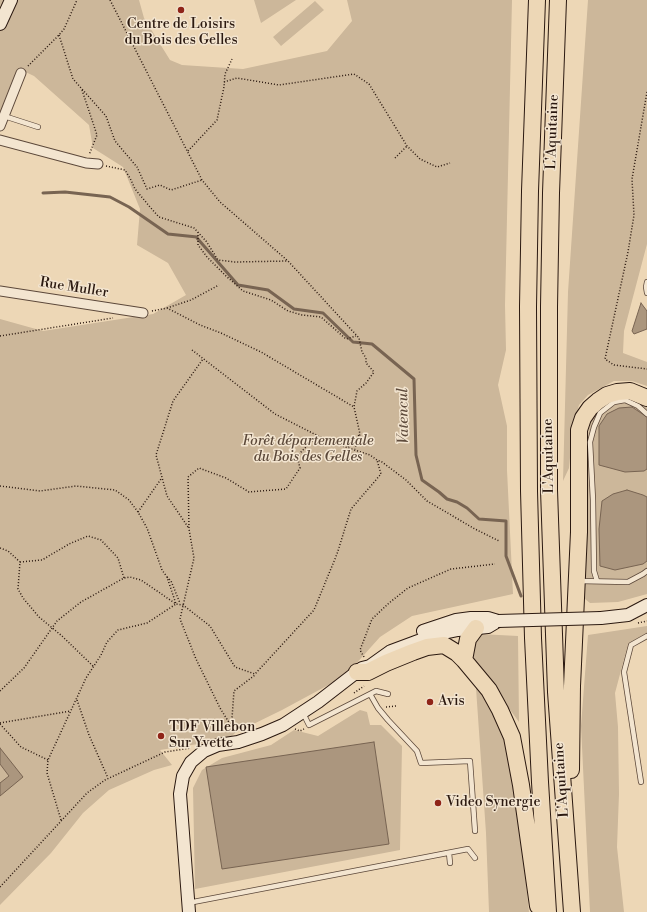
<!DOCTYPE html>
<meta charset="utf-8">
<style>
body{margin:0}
canvas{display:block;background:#edd7b6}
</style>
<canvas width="647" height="912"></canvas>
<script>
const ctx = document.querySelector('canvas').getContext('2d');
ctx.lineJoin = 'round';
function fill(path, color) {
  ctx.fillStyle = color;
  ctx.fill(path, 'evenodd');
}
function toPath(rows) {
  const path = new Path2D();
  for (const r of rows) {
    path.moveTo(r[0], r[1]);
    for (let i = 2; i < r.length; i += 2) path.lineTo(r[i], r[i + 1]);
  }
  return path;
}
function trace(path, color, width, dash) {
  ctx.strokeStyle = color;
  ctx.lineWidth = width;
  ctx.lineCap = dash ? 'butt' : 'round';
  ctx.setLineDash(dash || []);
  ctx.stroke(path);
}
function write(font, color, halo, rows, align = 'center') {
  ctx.font = font + ' "Libre Bodoni",serif';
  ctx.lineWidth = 3;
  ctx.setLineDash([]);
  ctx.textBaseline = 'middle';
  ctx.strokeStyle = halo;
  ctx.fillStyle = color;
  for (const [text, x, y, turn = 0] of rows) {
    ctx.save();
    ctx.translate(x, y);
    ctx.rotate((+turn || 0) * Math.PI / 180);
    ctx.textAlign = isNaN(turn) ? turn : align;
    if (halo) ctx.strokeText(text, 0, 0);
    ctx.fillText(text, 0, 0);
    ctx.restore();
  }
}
const green = toPath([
 [0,0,139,0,144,18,170,60,182,65,243,69,327,51,352,21,347,0,512,0,505,305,506,350,498,385,507,426,507,470,513,594,412,616,380,637,345,676,282,710,235,733,232,736,204,743,160,750,172,765,154,770,109,790,83,813,51,853,0,905,0,319,43,331,153,314,186,295,168,263,137,245,140,209,123,167,93,148,89,125,34,76,19,69,0,113],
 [254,0,296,0,261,23],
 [588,0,647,0,647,244,624,331,623,353,647,362,647,386,632,381,614,381,588,395,579,405,573,427,569,468,563,481,568,292],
 [315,1,324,10,281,46,273,37],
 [629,395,647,402,647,594,618,602,590,603,585,599,586,454,589,426,599,408],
 [647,626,647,634,628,644,615,693,618,727,619,794,617,847,624,912,590,912,581,726,588,635],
 [479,634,518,636,519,722,473,659,473,647],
 [476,688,484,694,503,730,516,787,529,912,489,912,486,833],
 [360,710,367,712,370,725,381,725,402,746,400,850,195,889,193,788,202,770,222,758,271,745,294,730,318,736]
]);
const water = toPath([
 [641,303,647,311,647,329,634,334,632,331,641,303],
 [632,407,647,417,647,469,644,471,625,472,599,465,599,426,607,414,619,408,632,407],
 [627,490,643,495,647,497,647,561,643,564,615,570,600,566,599,529,602,501,613,494,627,490],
 [374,742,389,844,222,869,206,767,374,742],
 [0,748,23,777,0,796,0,783,9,776,0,764,0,748]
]);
const stream = toPath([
 [43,193,65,192,110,197,129,207,168,234,197,237],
 [197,238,238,285,268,290,294,309,323,313,353,342,372,344,414,379,416,455,422,480,439,492,447,499,457,502,467,508,479,519,506,521,506,556,521,596]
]);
const path = toPath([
 [110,0,202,180,220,202,288,261,359,338,362,352,366,358,366,363,374,372,366,383,357,391,354,407,360,434,355,449],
 [59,35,73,79,106,116,115,141,137,167,147,189,160,185,171,190,202,180],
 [28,66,59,35,64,29,77,0],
 [224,82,237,78,279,85,354,74,369,84,407,146,420,159,437,167,450,163],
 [82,90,97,135,89,155],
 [647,92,632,179,634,215,628,252,605,359,614,365,647,369],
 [188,151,217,120,224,87,225,74,232,59],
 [395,158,407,146],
 [106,166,125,170,131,180,135,189,150,207,159,217,194,228,206,241,218,260,235,262,288,261],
 [198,232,198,245,207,257,226,276,243,291,271,300,288,311,302,315,321,317,346,339,356,336],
 [167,308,191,300,219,285],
 [152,311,167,308,200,325,221,333,261,352,354,407],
 [0,336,113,318],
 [192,350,275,414,330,442,370,455,377,460,382,462,406,480,427,501,475,529,499,541],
 [348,447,359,435],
 [0,486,40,491,76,486,115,490,129,500,138,512,147,528,162,570,167,577,176,604],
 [138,512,161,479],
 [188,527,167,496,156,455,173,401,203,359],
 [0,548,8,551,20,562,18,589,23,598,39,617,62,636,93,666],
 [20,562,42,560,69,544,88,536,101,540,118,558,124,578],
 [167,577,171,581,180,603],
 [638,623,647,621],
 [364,657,360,650,372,619,389,603,408,588,451,569,495,564],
 [0,691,24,668,57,621,81,602,124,578,130,577,141,580,176,604,183,605,210,626,235,667,255,674,314,610,337,554,351,509,381,474,377,460],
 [354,693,364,686],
 [77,700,89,735,108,778],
 [386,707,396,706],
 [0,723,71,711],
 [0,724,21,747,48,760],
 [295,729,300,731,304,729],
 [235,732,220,708,196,659,180,619,194,558,189,529,188,477,199,468,226,478,249,492,286,489,300,468,297,456,317,436],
 [235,732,232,718,234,691,255,675],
 [61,820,47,773,48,760,86,678,101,655,107,642,118,630,147,623,176,604],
 [0,887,87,793,105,780,165,752,191,748]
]);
const lane = toPath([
 [4,116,38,127],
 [647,282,646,287,647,293],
 [579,581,628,582,643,574,647,571],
 [597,581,594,571,593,500,590,442,594,427,600,413,614,402,625,400,638,406,647,414],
 [370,694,378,708,388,720,417,751,421,763,470,761,475,831],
 [305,712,305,717,309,725,376,691,388,694],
 [641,782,624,672,631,645,647,636],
 [449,853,450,863],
 [188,903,468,849,475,858]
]);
const street = toPath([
 [0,126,21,73],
 [0,140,86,163,98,164],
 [0,291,143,313]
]);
const secondary = toPath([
 [0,24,11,0],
 [601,618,628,615,647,605],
 [423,631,456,620,471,618,488,618,498,621],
 [189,912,180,794,183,776,191,762,204,751,218,745,238,742,262,734,283,725,318,702,362,668,370,666,391,651,434,635,458,630,488,627,498,621]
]);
const highway = toPath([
 [537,0,530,191,528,307,529,491,533,638,540,782,548,912],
 [558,0,551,193,549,307,549,490,556,692,572,912],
 [464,660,468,639,476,628],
 [357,672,368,672,386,663,413,652,427,647,444,645,457,653,464,660,489,690,500,710,512,737,521,785,538,906],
 [571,770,572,686,579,532,579,430,583,418,590,408,598,401,607,395,617,392,630,391,647,398]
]);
const secondaryBridge = toPath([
 [498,621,601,618]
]);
const markers = [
 [181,10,4,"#8f2418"],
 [430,702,4,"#8f2418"],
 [161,736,4,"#8f2418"],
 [438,803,4,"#8f2418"]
];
const poiNames = [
 ["Centre de Loisirs",181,25,"center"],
 ["du Bois des Gelles",181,41,"center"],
 ["Avis",438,702],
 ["TDF Villebon",169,728],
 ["Sur Yvette",169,744],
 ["Video Synergie",446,803]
];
const streetNames = [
 ["L'Aquitaine",553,132,-88],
 ["Rue Muller",74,288,9],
 ["L'Aquitaine",549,456,-91],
 ["L'Aquitaine",562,780,-94]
];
const parkNames = [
 ["Forêt départementale",308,442],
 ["du Bois des Gelles",308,458]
];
const waterNames = [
 ["Vatencul",404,416,-91]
];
fill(green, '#ccb79a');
fill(water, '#ab967e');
trace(water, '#786452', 1);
trace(stream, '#786452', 3);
trace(lane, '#5c483a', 6);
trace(street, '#5c483a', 11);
trace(secondary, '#2b1910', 14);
trace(highway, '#2b1910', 18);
trace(path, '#2b1910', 1.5, [1, 2]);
trace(lane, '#f3e5d0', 4.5);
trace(street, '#f3e5d0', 9);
trace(secondary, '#f3e5d0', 12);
trace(highway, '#edd7b6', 16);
trace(secondaryBridge, '#2b1910', 14, []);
trace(secondaryBridge, '#f3e5d0', 12);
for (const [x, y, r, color] of markers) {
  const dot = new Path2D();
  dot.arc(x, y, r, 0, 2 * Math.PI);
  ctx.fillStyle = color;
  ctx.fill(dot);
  trace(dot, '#f3e5d0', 1.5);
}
write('14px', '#2b1910', '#f3e5d0', poiNames, 'left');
write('14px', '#2b1910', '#f3e5d0', streetNames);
write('italic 14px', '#5b4839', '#f3e5d0', parkNames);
write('italic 15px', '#5e4b3c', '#f3e5d0', waterNames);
</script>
